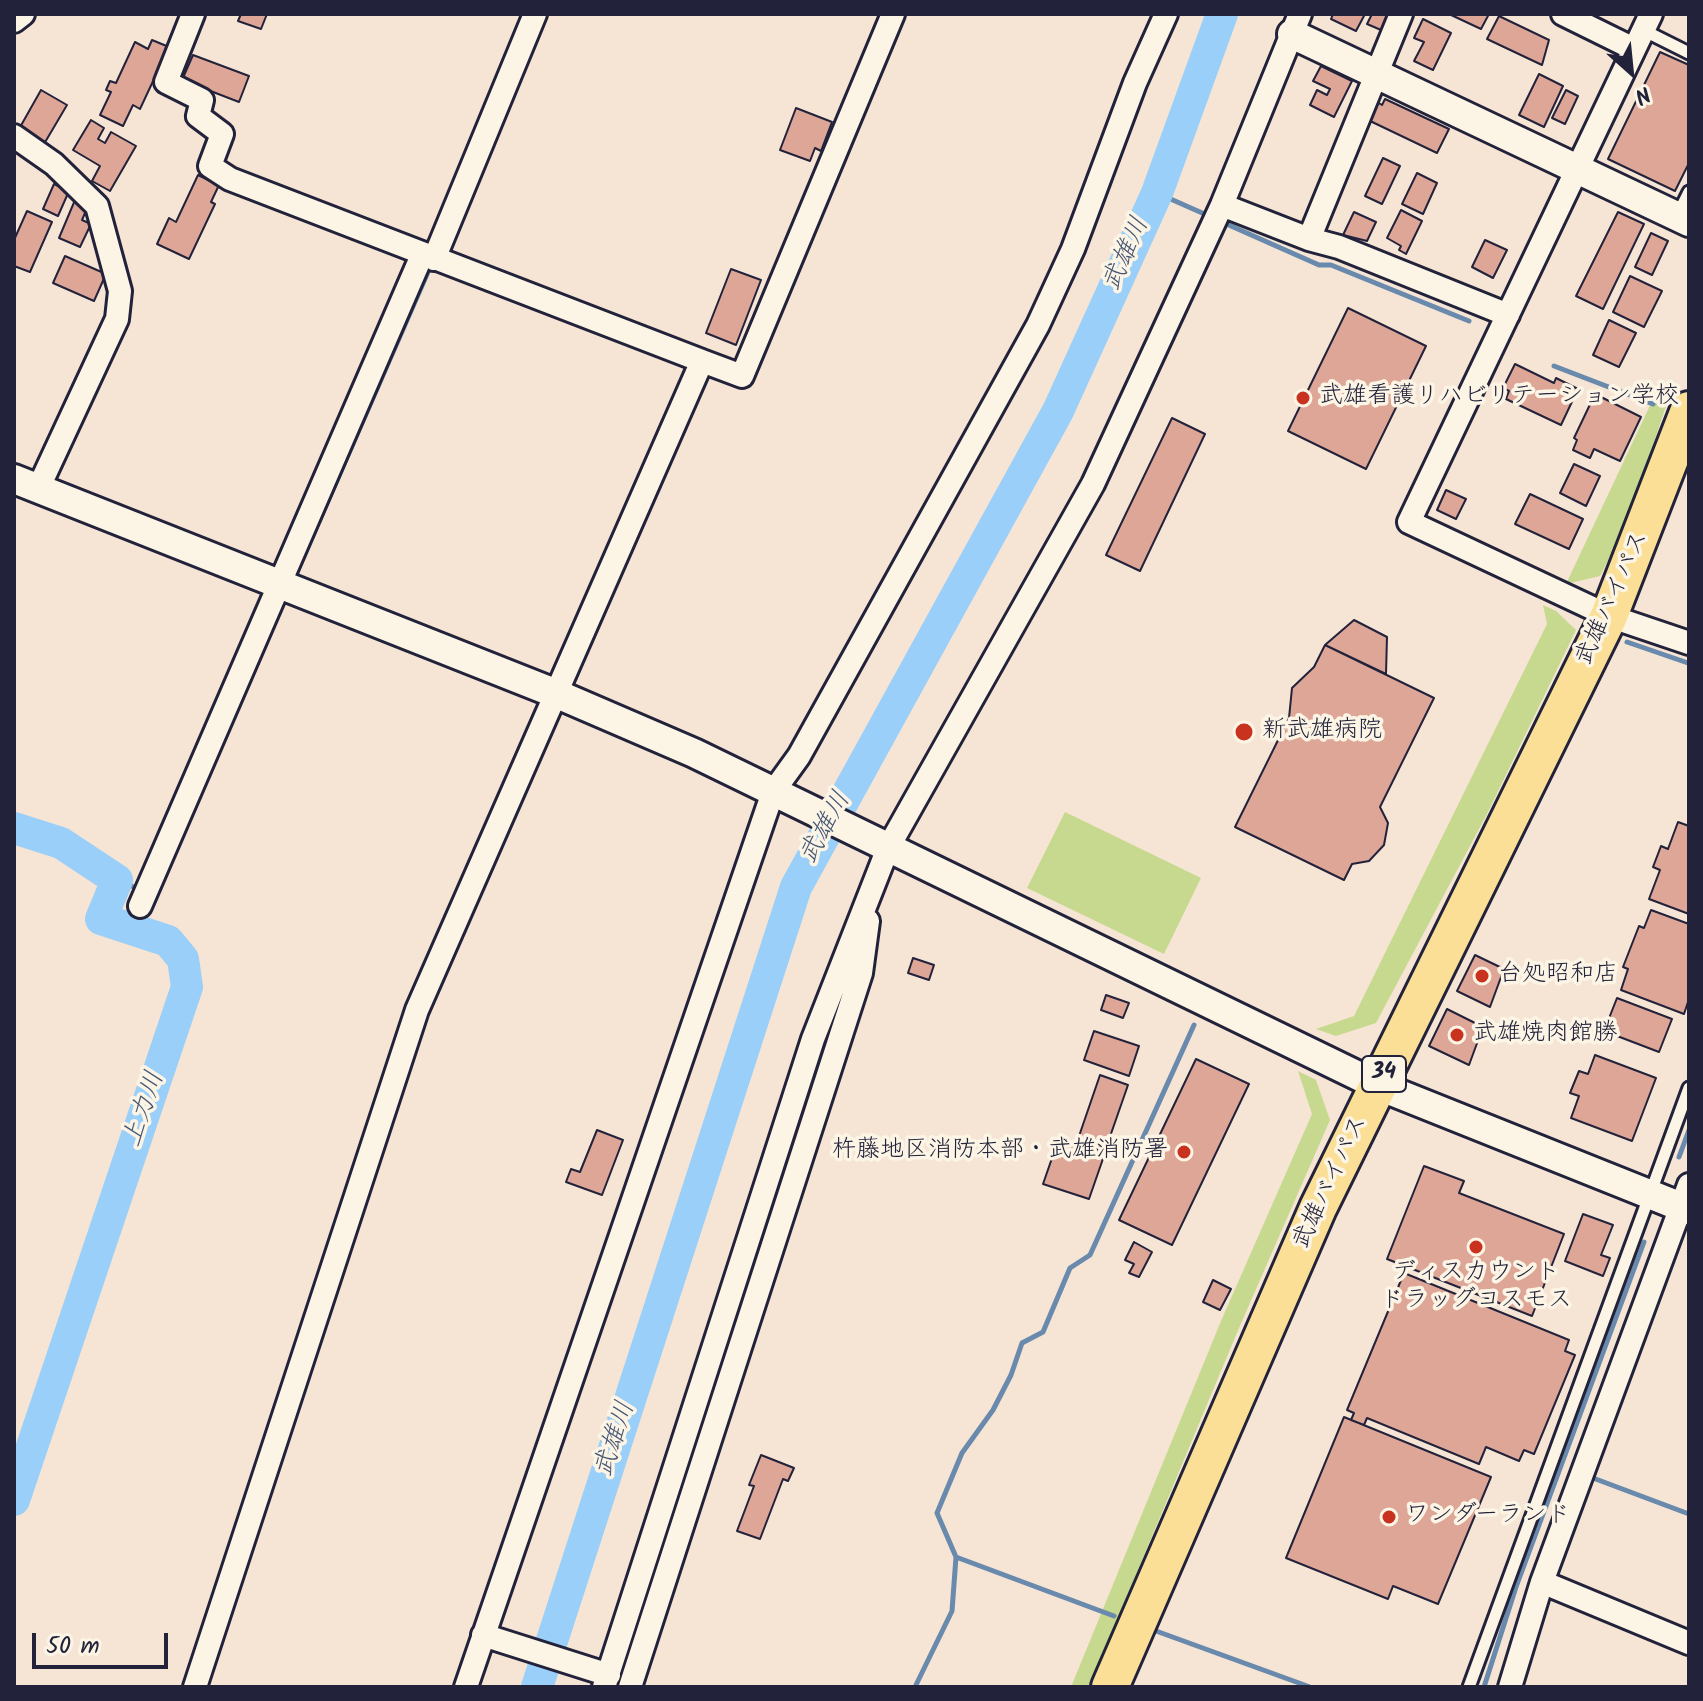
<!DOCTYPE html>
<meta charset="utf-8">
<style>
body{margin:0}
#map{position:relative;width:1703px;height:1701px;overflow:hidden;background:#f6e5d5;font-family:Kalam,sans-serif}
canvas{display:block}
.frame{position:absolute;inset:0;border:16px solid #22223b;pointer-events:none}
.north{position:absolute;left:1591px;top:32px;width:80px;height:80px;-webkit-text-stroke:6px #fcf5e5;paint-order:stroke;rotate:153deg;font-size:22px;font-weight:700;line-height:32px;text-align:center;color:#22223b}
.north::after{content:'';display:block;margin:auto;width:28px;height:36px;background:#22223b;clip-path:polygon(50% 0,100% 100%,50% 72%,0 100%)}
.scale{position:absolute;left:32px;top:1633px;width:136px;height:36px;box-sizing:border-box;border:4px solid #22223b;border-top:0;padding-left:10px;font-size:24px;line-height:28px;white-space:nowrap;color:#22223b;-webkit-text-stroke:6px #fcf5e5;paint-order:stroke}
</style>
<div id="map">
<canvas width="1703" height="1701"></canvas>
<div class="frame"></div>
<div class="north">N</div>
<div class="scale">50 m</div>
</div>
<script>
const ctx = document.querySelector('canvas').getContext('2d');
ctx.lineJoin = 'round';
function fill(path, color) {
  ctx.fillStyle = color;
  ctx.fill(path, 'evenodd');
}
function toPath(rows) {
  const path = new Path2D();
  for (const r of rows) {
    path.moveTo(r[0], r[1]);
    for (let i = 2; i < r.length; i += 2) path.lineTo(r[i], r[i + 1]);
  }
  return path;
}
function trace(path, color, width, dash) {
  ctx.strokeStyle = color;
  ctx.lineWidth = width;
  ctx.lineCap = dash ? 'butt' : 'round';
  ctx.setLineDash(dash || []);
  ctx.stroke(path);
}
function write(font, color, halo, rows, align = 'center') {
  ctx.font = font + ' Kalam,"Klee One",sans-serif';
  ctx.lineWidth = 7;
  ctx.setLineDash([]);
  ctx.textBaseline = 'middle';
  ctx.strokeStyle = halo;
  ctx.fillStyle = color;
  for (const [text, x, y, turn = 0] of rows) {
    ctx.save();
    ctx.translate(x, y);
    ctx.rotate((+turn || 0) * Math.PI / 180);
    ctx.textAlign = isNaN(turn) ? turn : align;
    if (halo) ctx.strokeText(text, 0, 0);
    ctx.fillText(text, 0, 0);
    ctx.restore();
  }
}
const green = toPath([
 [1654,397,1667,403,1628,520,1600,576,1566,584],
 [1543,605,1556,611,1576,630,1488,812,1376,1023,1336,1036,1316,1029,1354,1016,1547,624],
 [1065,812,1201,878,1164,954,1027,888],
 [1298,1071,1316,1080,1330,1120,1239,1328,1089,1687,1071,1687,1221,1321,1312,1114]
]);
const stream = toPath([
 [1157,193,1209,216],
 [1222,222,1319,265,1331,265,1469,321],
 [1554,366,1653,404],
 [293,581,428,272,428,263],
 [1627,642,1688,663],
 [117,880,141,890],
 [1679,1157,1689,1130],
 [1593,1478,1689,1514],
 [956,1557,1114,1616],
 [1156,1631,1310,1687],
 [915,1687,952,1611,956,1557,937,1513,962,1453,993,1410,1011,1375,1022,1343,1043,1332,1070,1268,1090,1255,1194,1025],
 [1484,1687,1516,1587,1644,1242]
]);
const river = toPath([
 [14,828,61,843,117,880,101,919,168,941,183,959,187,987,14,1500],
 [537,1687,796,887,1058,411,1157,193,1222,14]
]);
const building = toPath([
 [241,14,267,14,261,29,238,21,241,14],
 [1333,14,1365,14,1356,31,1331,19,1333,14],
 [1372,14,1389,14,1381,30,1367,24,1372,14],
 [1449,14,1489,14,1481,29,1449,14],
 [1499,16,1549,40,1542,65,1487,39,1499,16],
 [1423,19,1451,33,1433,70,1414,61,1424,42,1414,38,1423,19],
 [152,40,169,47,140,109,133,105,123,126,100,115,111,92,106,90,110,81,116,83,135,42,148,49,152,40],
 [1660,52,1689,65,1689,163,1675,191,1608,159,1660,52],
 [193,55,249,76,239,102,182,80,193,55],
 [1321,66,1352,81,1334,117,1310,105,1317,90,1327,95,1330,89,1313,81,1321,66],
 [1539,74,1563,86,1544,127,1519,115,1539,74],
 [41,90,67,105,44,144,19,129,41,90],
 [1566,90,1578,96,1565,124,1552,118,1566,90],
 [1385,99,1449,129,1437,153,1368,120,1377,102,1382,105,1385,99],
 [796,108,832,122,821,151,815,148,810,161,780,150,796,108],
 [91,120,104,128,98,139,105,143,111,132,136,146,110,191,92,181,100,166,73,150,91,120],
 [1383,158,1400,166,1382,204,1365,196,1383,158],
 [1417,173,1437,183,1423,214,1402,204,1417,173],
 [198,175,219,185,211,202,215,204,189,259,157,244,169,218,176,222,198,175],
 [54,184,69,191,58,216,43,209,54,184],
 [75,200,88,206,82,220,91,224,80,247,59,238,75,200],
 [1401,210,1422,221,1406,254,1399,250,1401,246,1387,238,1401,210],
 [27,211,52,222,30,272,14,266,14,240,27,211],
 [1354,212,1376,222,1367,241,1343,235,1354,212],
 [1618,212,1644,224,1603,309,1576,296,1618,212],
 [1651,233,1668,241,1652,275,1635,267,1651,233],
 [1485,240,1507,250,1493,278,1472,267,1485,240],
 [65,256,106,274,94,301,53,283,65,256],
 [731,269,761,280,736,345,706,333,731,269],
 [1630,276,1662,291,1644,327,1613,312,1630,276],
 [1348,308,1426,346,1366,469,1288,431,1348,308],
 [1609,320,1636,333,1619,367,1593,355,1609,320],
 [1515,364,1554,383,1556,378,1578,389,1561,425,1506,399,1509,391,1503,388,1515,364],
 [1595,394,1641,417,1620,461,1594,449,1590,458,1573,450,1577,440,1574,438,1595,394],
 [1172,418,1205,434,1140,571,1106,555,1172,418],
 [1574,464,1600,476,1586,506,1560,493,1574,464],
 [1446,490,1466,499,1456,519,1437,510,1446,490],
 [1530,494,1583,519,1569,549,1515,524,1530,494],
 [1354,620,1387,637,1386,674,1325,645,1354,620],
 [1325,645,1434,698,1380,807,1388,823,1384,845,1369,861,1352,864,1344,880,1235,827,1289,718,1292,688,1314,667,1325,645],
 [1678,822,1689,826,1689,914,1649,899,1660,870,1653,867,1661,846,1668,849,1678,822],
 [1651,910,1689,924,1689,999,1684,1014,1621,990,1628,969,1623,967,1639,926,1644,928,1651,910],
 [1475,955,1504,969,1490,1007,1457,991,1475,955],
 [913,958,934,965,929,980,908,973,913,958],
 [1106,995,1129,1003,1123,1018,1101,1010,1106,995],
 [1617,998,1672,1019,1659,1052,1604,1031,1617,998],
 [1447,1009,1483,1027,1469,1065,1429,1046,1447,1009],
 [1094,1031,1139,1046,1129,1076,1084,1060,1094,1031],
 [1595,1055,1656,1078,1632,1141,1571,1118,1579,1096,1570,1093,1579,1071,1588,1074,1595,1055],
 [1196,1059,1249,1084,1172,1245,1119,1220,1196,1059],
 [1100,1075,1128,1085,1105,1151,1077,1142,1100,1075],
 [597,1130,623,1140,602,1195,566,1182,571,1169,580,1172,597,1130],
 [1059,1138,1105,1153,1089,1199,1043,1184,1059,1138],
 [1424,1166,1464,1181,1459,1193,1564,1234,1532,1316,1387,1259,1424,1166],
 [1583,1214,1613,1225,1601,1255,1610,1258,1603,1276,1565,1261,1583,1214],
 [1134,1242,1152,1252,1139,1277,1129,1273,1134,1264,1125,1260,1134,1242],
 [1404,1273,1569,1340,1565,1351,1575,1355,1534,1454,1524,1450,1519,1461,1486,1447,1479,1464,1367,1418,1364,1425,1351,1420,1354,1413,1347,1410,1404,1273],
 [1213,1280,1231,1289,1220,1310,1203,1302,1213,1280],
 [1344,1417,1491,1477,1438,1604,1393,1586,1388,1599,1286,1558,1344,1417],
 [761,1455,794,1468,788,1481,783,1479,760,1539,737,1531,754,1486,749,1485,761,1455]
]);
const service = toPath([
 [1643,30,1689,53],
 [1677,216,1689,192],
 [1469,1687,1689,1088]
]);
const minor = toPath([
 [193,14,166,82,202,100,198,116,222,134,210,166,230,179,702,361],
 [1401,14,1309,239,1339,247,1508,315],
 [1563,14,1634,49],
 [1651,14,1409,522,1609,616,1689,643],
 [14,21,23,14],
 [14,136,54,164,97,206,120,291,117,319,38,489],
 [1222,205,1309,239],
 [434,259,535,14],
 [140,906,422,255],
 [1542,1582,1689,1643],
 [483,1635,609,1675],
 [195,1687,417,1010,702,361,742,376,893,14],
 [466,1687,773,792,799,756,1038,325,1073,249,1135,83,1166,14],
 [604,1687,813,1039,888,848,1093,484,1222,205,1300,14],
 [630,1687,861,973,868,921],
 [1510,1687,1542,1582,1689,1185]
]);
const tertiary = toPath([
 [1292,34,1689,222],
 [14,479,557,694,694,753,1379,1086,1689,1210]
]);
const trunk = toPath([
 [1110,1687,1318,1208,1609,616,1689,410]
]);
const markers = [
 [1303,398,8,"#c8321e"],
 [1244,732,10,"#c8321e"],
 [1482,976,8,"#c8321e"],
 [1457,1035,8,"#c8321e"],
 [1184,1152,8,"#c8321e"],
 [1476,1247,8,"#c8321e"],
 [1389,1517,8,"#c8321e"]
];
const shields = [
 [1384,1074,44]
];
const shieldNames = [
 ["34",1384,1074]
];
const poiNames = [
 ["武雄看護リハビリテーション学校",1319,398],
 ["新武雄病院",1262,732],
 ["台処昭和店",1498,976],
 ["武雄焼肉館勝",1473,1035],
 ["杵藤地区消防本部・武雄消防署",1168,1152,"right"],
 ["ディスカウント",1476,1274,"center"],
 ["ドラッグコスモス",1476,1302,"center"],
 ["ワンダーランド",1405,1517]
];
const streetNames = [
 ["武雄バイパス",1614,599,-66],
 ["武雄バイパス",1332,1183,-65]
];
const waterNames = [
 ["武雄川",1128,255,-66],
 ["武雄川",827,829,-61],
 ["上力川",146,1110,-71],
 ["武雄川",617,1440,-72]
];
fill(green, '#c7d98e');
trace(stream, '#698aac', 5);
trace(river, '#99cff8', 32);
fill(building, '#dea697');
trace(building, '#22223b', 2);
trace(service, '#22223b', 17);
trace(minor, '#22223b', 28);
trace(tertiary, '#22223b', 34);
trace(trunk, '#22223b', 42);
trace(service, '#fcf5e5', 11);
trace(minor, '#fcf5e5', 22);
trace(tertiary, '#fcf5e5', 28);
trace(trunk, '#fbdf96', 36);
for (const [x, y, r, color] of markers) {
  const dot = new Path2D();
  dot.arc(x, y, r, 0, 2 * Math.PI);
  ctx.fillStyle = color;
  ctx.fill(dot);
  trace(dot, '#fcf5e5', 3);
}
for (const [x, y, w] of shields) {
  const box = new Path2D();
  box.roundRect(x - w / 2, y - 18, w, 36, 6);
  ctx.fillStyle = '#fcf5e5';
  ctx.fill(box);
  trace(box, '#22223b', 2);
}
write('bold 22px', '#22223b', null, shieldNames);
write('24px', '#22223b', '#fcf5e5', poiNames, 'left');
write('24px', '#22223b', '#fcf5e5', streetNames);
write('italic 26px', '#465674', '#fcf5e5', waterNames);
</script>
